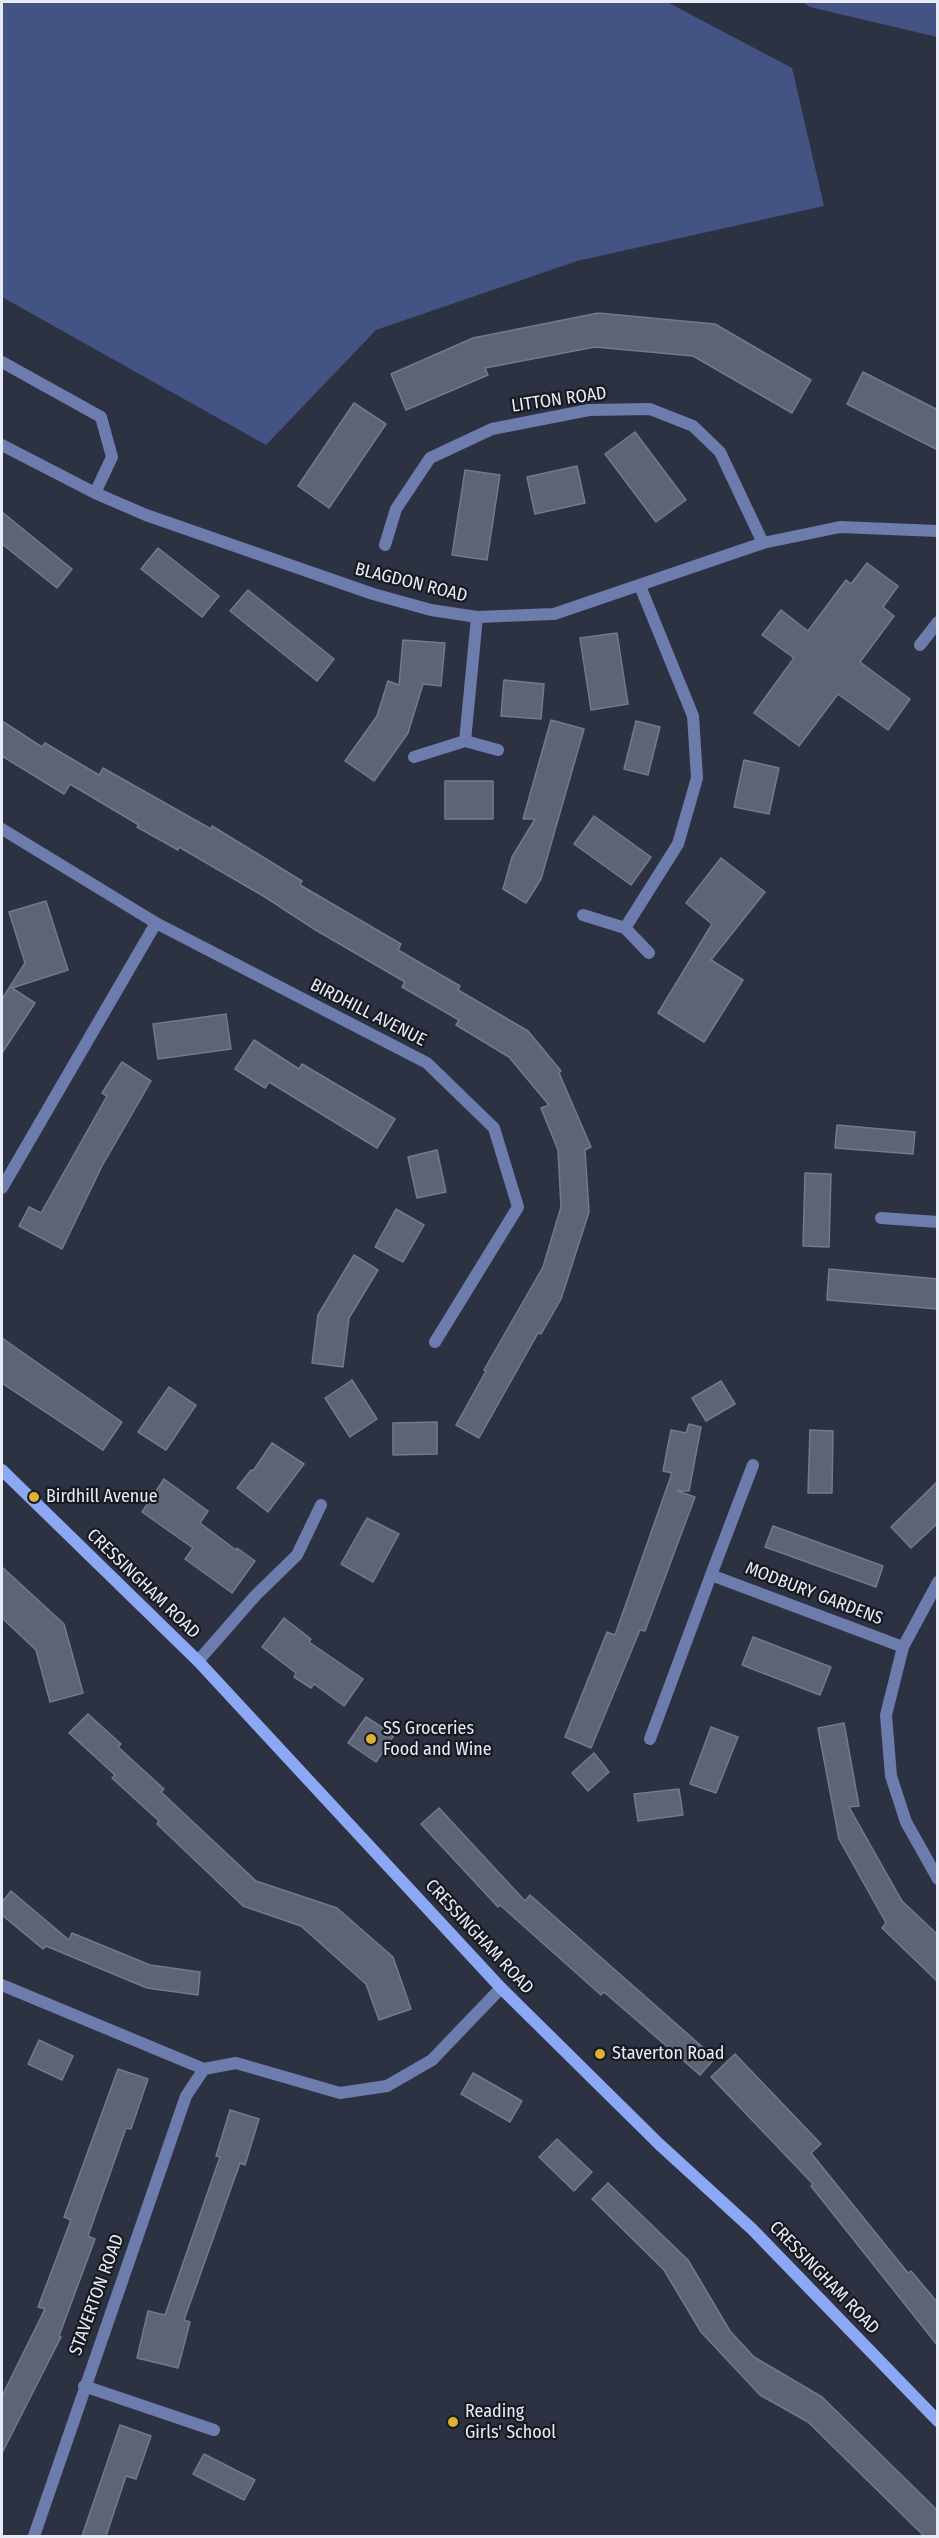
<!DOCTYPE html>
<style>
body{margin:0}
#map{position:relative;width:939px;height:2538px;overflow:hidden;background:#2c3241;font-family:"Fira Sans Condensed",sans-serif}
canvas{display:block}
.frame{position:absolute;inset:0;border:3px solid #e7ebf5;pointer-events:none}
</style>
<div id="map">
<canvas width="939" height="2538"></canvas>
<div class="frame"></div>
</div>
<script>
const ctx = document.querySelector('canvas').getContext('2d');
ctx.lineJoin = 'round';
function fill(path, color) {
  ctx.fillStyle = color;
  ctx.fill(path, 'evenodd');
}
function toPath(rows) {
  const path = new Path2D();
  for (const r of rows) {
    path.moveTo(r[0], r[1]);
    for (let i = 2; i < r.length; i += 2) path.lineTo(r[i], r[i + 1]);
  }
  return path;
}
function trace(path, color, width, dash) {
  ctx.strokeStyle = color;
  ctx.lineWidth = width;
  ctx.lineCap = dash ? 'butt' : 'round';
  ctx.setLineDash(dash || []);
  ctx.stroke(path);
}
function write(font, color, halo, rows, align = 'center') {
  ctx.font = font + ' "Fira Sans Condensed",sans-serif';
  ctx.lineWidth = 4.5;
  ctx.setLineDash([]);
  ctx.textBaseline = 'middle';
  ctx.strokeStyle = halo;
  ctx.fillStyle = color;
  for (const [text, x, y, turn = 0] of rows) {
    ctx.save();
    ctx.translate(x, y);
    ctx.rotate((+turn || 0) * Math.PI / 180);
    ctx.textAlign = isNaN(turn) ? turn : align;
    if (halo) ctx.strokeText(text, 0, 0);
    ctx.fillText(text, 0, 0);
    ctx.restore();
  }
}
const green = toPath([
 [2,2,667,2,792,68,824,206,577,261,376,330,266,445,2,297],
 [802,2,937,2,937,37,810,7]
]);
const building = toPath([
 [598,313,715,324,811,380,792,413,693,356,595,347,485,368,488,375,406,410,391,374,473,338,598,313],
 [863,372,938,410,938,450,847,404,863,372],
 [354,403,386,424,329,508,298,486,354,403],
 [635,432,686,500,656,522,605,454,635,432],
 [577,466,585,503,535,514,527,477,577,466],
 [465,470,500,475,487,560,452,555,465,470],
 [2,512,72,569,57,588,2,544,2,512],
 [158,548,219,596,202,617,141,569,158,548],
 [867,563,898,586,883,607,894,616,860,662,910,699,888,730,838,694,799,746,754,713,794,658,762,635,781,610,808,631,846,580,851,584,867,563],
 [248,590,334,659,317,681,230,611,248,590],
 [617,633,628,704,591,710,580,638,617,633],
 [403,640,445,643,441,686,423,684,408,733,374,781,345,761,377,716,388,681,399,685,403,640],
 [504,680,544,684,541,719,501,716,504,680],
 [551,720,584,729,541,879,526,903,503,889,512,857,535,819,523,819,551,720],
 [2,721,42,747,45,743,99,775,103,768,211,829,212,826,302,881,300,885,401,944,398,950,460,986,458,990,528,1031,561,1071,559,1073,591,1147,585,1150,589,1212,561,1299,541,1334,538,1333,479,1438,456,1425,486,1371,484,1370,543,1267,561,1207,558,1150,541,1108,549,1105,509,1057,456,1025,459,1020,402,987,405,982,314,929,265,897,179,847,178,850,137,827,139,825,70,784,64,794,2,756,2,721],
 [636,721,660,727,648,775,624,769,636,721],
 [744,760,779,768,769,814,734,807,744,760],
 [445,781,493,781,493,819,445,819,445,781],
 [594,816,651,857,631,885,574,844,594,816],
 [721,858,765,892,711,960,743,980,704,1042,658,1013,712,924,686,903,721,858],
 [46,901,68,970,12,988,35,1003,2,1053,2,999,25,963,9,912,46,901],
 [226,1014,231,1049,158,1059,153,1024,226,1014],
 [254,1040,299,1069,302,1064,395,1119,377,1148,269,1082,265,1088,235,1069,254,1040],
 [122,1062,151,1081,102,1166,62,1249,19,1226,29,1207,41,1213,107,1096,102,1093,122,1062],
 [837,1125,915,1132,913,1154,835,1148,837,1125],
 [437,1150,446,1192,417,1198,408,1157,437,1150],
 [805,1173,831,1174,829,1247,803,1246,805,1173],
 [396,1209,424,1225,403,1262,375,1247,396,1209],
 [354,1255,378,1270,349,1318,343,1367,312,1363,318,1315,354,1255],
 [829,1269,938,1279,938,1309,827,1300,829,1269],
 [2,1338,122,1422,103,1450,2,1383,2,1338],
 [352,1380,377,1419,350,1437,325,1398,352,1380],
 [721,1381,735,1404,706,1421,692,1398,721,1381],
 [169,1387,196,1405,166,1450,138,1432,169,1387],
 [437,1422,437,1454,393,1455,393,1423,437,1422],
 [689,1424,701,1427,689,1491,677,1491,695,1497,645,1631,640,1630,591,1748,565,1737,607,1632,615,1635,672,1473,663,1471,671,1430,686,1433,689,1424],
 [810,1430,833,1431,832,1493,808,1493,810,1430],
 [272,1443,304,1464,268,1512,237,1488,251,1470,253,1471,272,1443],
 [164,1479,208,1511,200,1523,236,1550,237,1548,255,1561,232,1593,185,1559,193,1548,142,1512,164,1479],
 [938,1481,938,1523,911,1548,891,1527,938,1481],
 [367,1518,399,1534,373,1582,341,1564,367,1518],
 [773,1526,883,1566,876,1587,765,1547,773,1526],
 [2,1567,64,1624,83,1693,50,1702,36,1650,2,1618,2,1567],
 [284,1618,311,1639,309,1642,363,1679,344,1706,314,1684,311,1688,294,1677,296,1673,262,1647,284,1618],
 [753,1637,831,1667,820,1695,742,1665,753,1637],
 [88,1714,121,1744,118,1747,164,1789,161,1792,256,1881,337,1908,393,1957,411,2009,379,2020,366,1984,301,1926,243,1906,157,1824,159,1821,112,1778,115,1775,69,1733,88,1714],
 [366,1717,394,1735,376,1762,348,1743,366,1717],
 [844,1723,859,1806,849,1807,902,1901,938,1935,938,1982,882,1928,886,1923,839,1839,818,1728,844,1723],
 [711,1727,738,1737,716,1793,690,1784,711,1727],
 [594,1753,609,1772,588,1791,572,1773,594,1753],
 [679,1789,683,1815,638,1821,634,1794,679,1789],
 [439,1808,525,1901,530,1895,715,2058,700,2075,604,1992,601,1995,500,1905,498,1907,421,1824,439,1808],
 [11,1891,69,1940,72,1933,150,1965,200,1972,198,1995,147,1988,46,1946,43,1949,2,1915,2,1902,11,1891],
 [39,2040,73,2056,62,2080,28,2064,39,2040],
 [735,2054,821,2144,811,2153,908,2273,911,2271,938,2303,938,2346,811,2186,813,2184,711,2077,735,2054],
 [118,2069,148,2079,131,2129,126,2128,88,2236,95,2239,59,2336,61,2337,2,2453,2,2396,45,2309,38,2307,71,2220,64,2217,118,2069],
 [473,2073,522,2101,510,2122,461,2094,473,2073],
 [230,2110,259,2119,245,2165,240,2163,184,2320,190,2322,178,2368,137,2358,148,2311,165,2315,220,2157,216,2156,230,2110],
 [557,2139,592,2172,574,2191,539,2157,557,2139],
 [608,2183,688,2260,730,2331,754,2357,822,2397,938,2511,938,2536,924,2536,808,2422,760,2395,701,2332,664,2270,592,2199,608,2183],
 [120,2425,151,2436,136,2479,126,2476,106,2536,82,2536,120,2425],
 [204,2454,255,2480,244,2500,193,2474,204,2454]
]);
const lane = toPath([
 [920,645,938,622]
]);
const street = toPath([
 [2,362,101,417,112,457,95,493],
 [2,445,95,493,146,515,373,594,431,610,477,617,554,614,763,543,840,527,938,531],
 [385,545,396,509,430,458,492,429,589,410,650,409,693,426,720,452,763,543],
 [465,741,498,750],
 [414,757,465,741,477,617],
 [2,829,156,923,2,1188],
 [583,915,625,928,678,844,697,778,693,716,640,586],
 [156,923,427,1063,494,1128,518,1207,435,1342],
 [625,928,649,953],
 [881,1218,938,1222],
 [711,1575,753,1465],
 [938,1582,903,1647,886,1715,891,1776,906,1822,938,1879],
 [198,1661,255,1596,297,1555,321,1505],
 [650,1739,711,1575,903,1647],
 [2,1985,204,2069,236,2063,340,2093,387,2086,432,2060,501,1988],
 [84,2386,214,2430],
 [34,2536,186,2096,204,2069]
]);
const secondary = toPath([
 [2,1470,198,1661,501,1988,659,2144,752,2229,938,2421]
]);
const markers = [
 [34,1497,6,"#ddb133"],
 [371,1739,6,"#ddb133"],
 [600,2054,6,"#ddb133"],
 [453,2422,6,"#ddb133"]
];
const streetNames = [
 ["LITTON ROAD",559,400,-8],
 ["BLAGDON ROAD",411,583,14],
 ["BIRDHILL AVENUE",368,1013,27],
 ["CRESSINGHAM ROAD",143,1584,44],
 ["MODBURY GARDENS",814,1594,21],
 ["CRESSINGHAM ROAD",479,1937,47],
 ["CRESSINGHAM ROAD",824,2278,46],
 ["STAVERTON ROAD",97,2295,-70]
];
const poiNames = [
 ["Birdhill Avenue",46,1497],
 ["SS Groceries",383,1729],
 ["Food and Wine",383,1750],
 ["Staverton Road",612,2054],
 ["Reading",465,2412],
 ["Girls' School",465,2433]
];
fill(green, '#435384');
fill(building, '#5d6475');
trace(building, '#747a8c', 1.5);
trace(lane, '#6c7dad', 12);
trace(street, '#6c7dad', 12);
trace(secondary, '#8ca7f4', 12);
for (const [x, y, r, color] of markers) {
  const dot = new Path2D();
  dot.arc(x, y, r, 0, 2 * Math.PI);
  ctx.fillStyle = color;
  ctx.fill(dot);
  trace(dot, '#171a21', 2);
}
write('18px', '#e7ebf5', '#171a21', streetNames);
write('18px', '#e7ebf5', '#171a21', poiNames, 'left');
</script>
